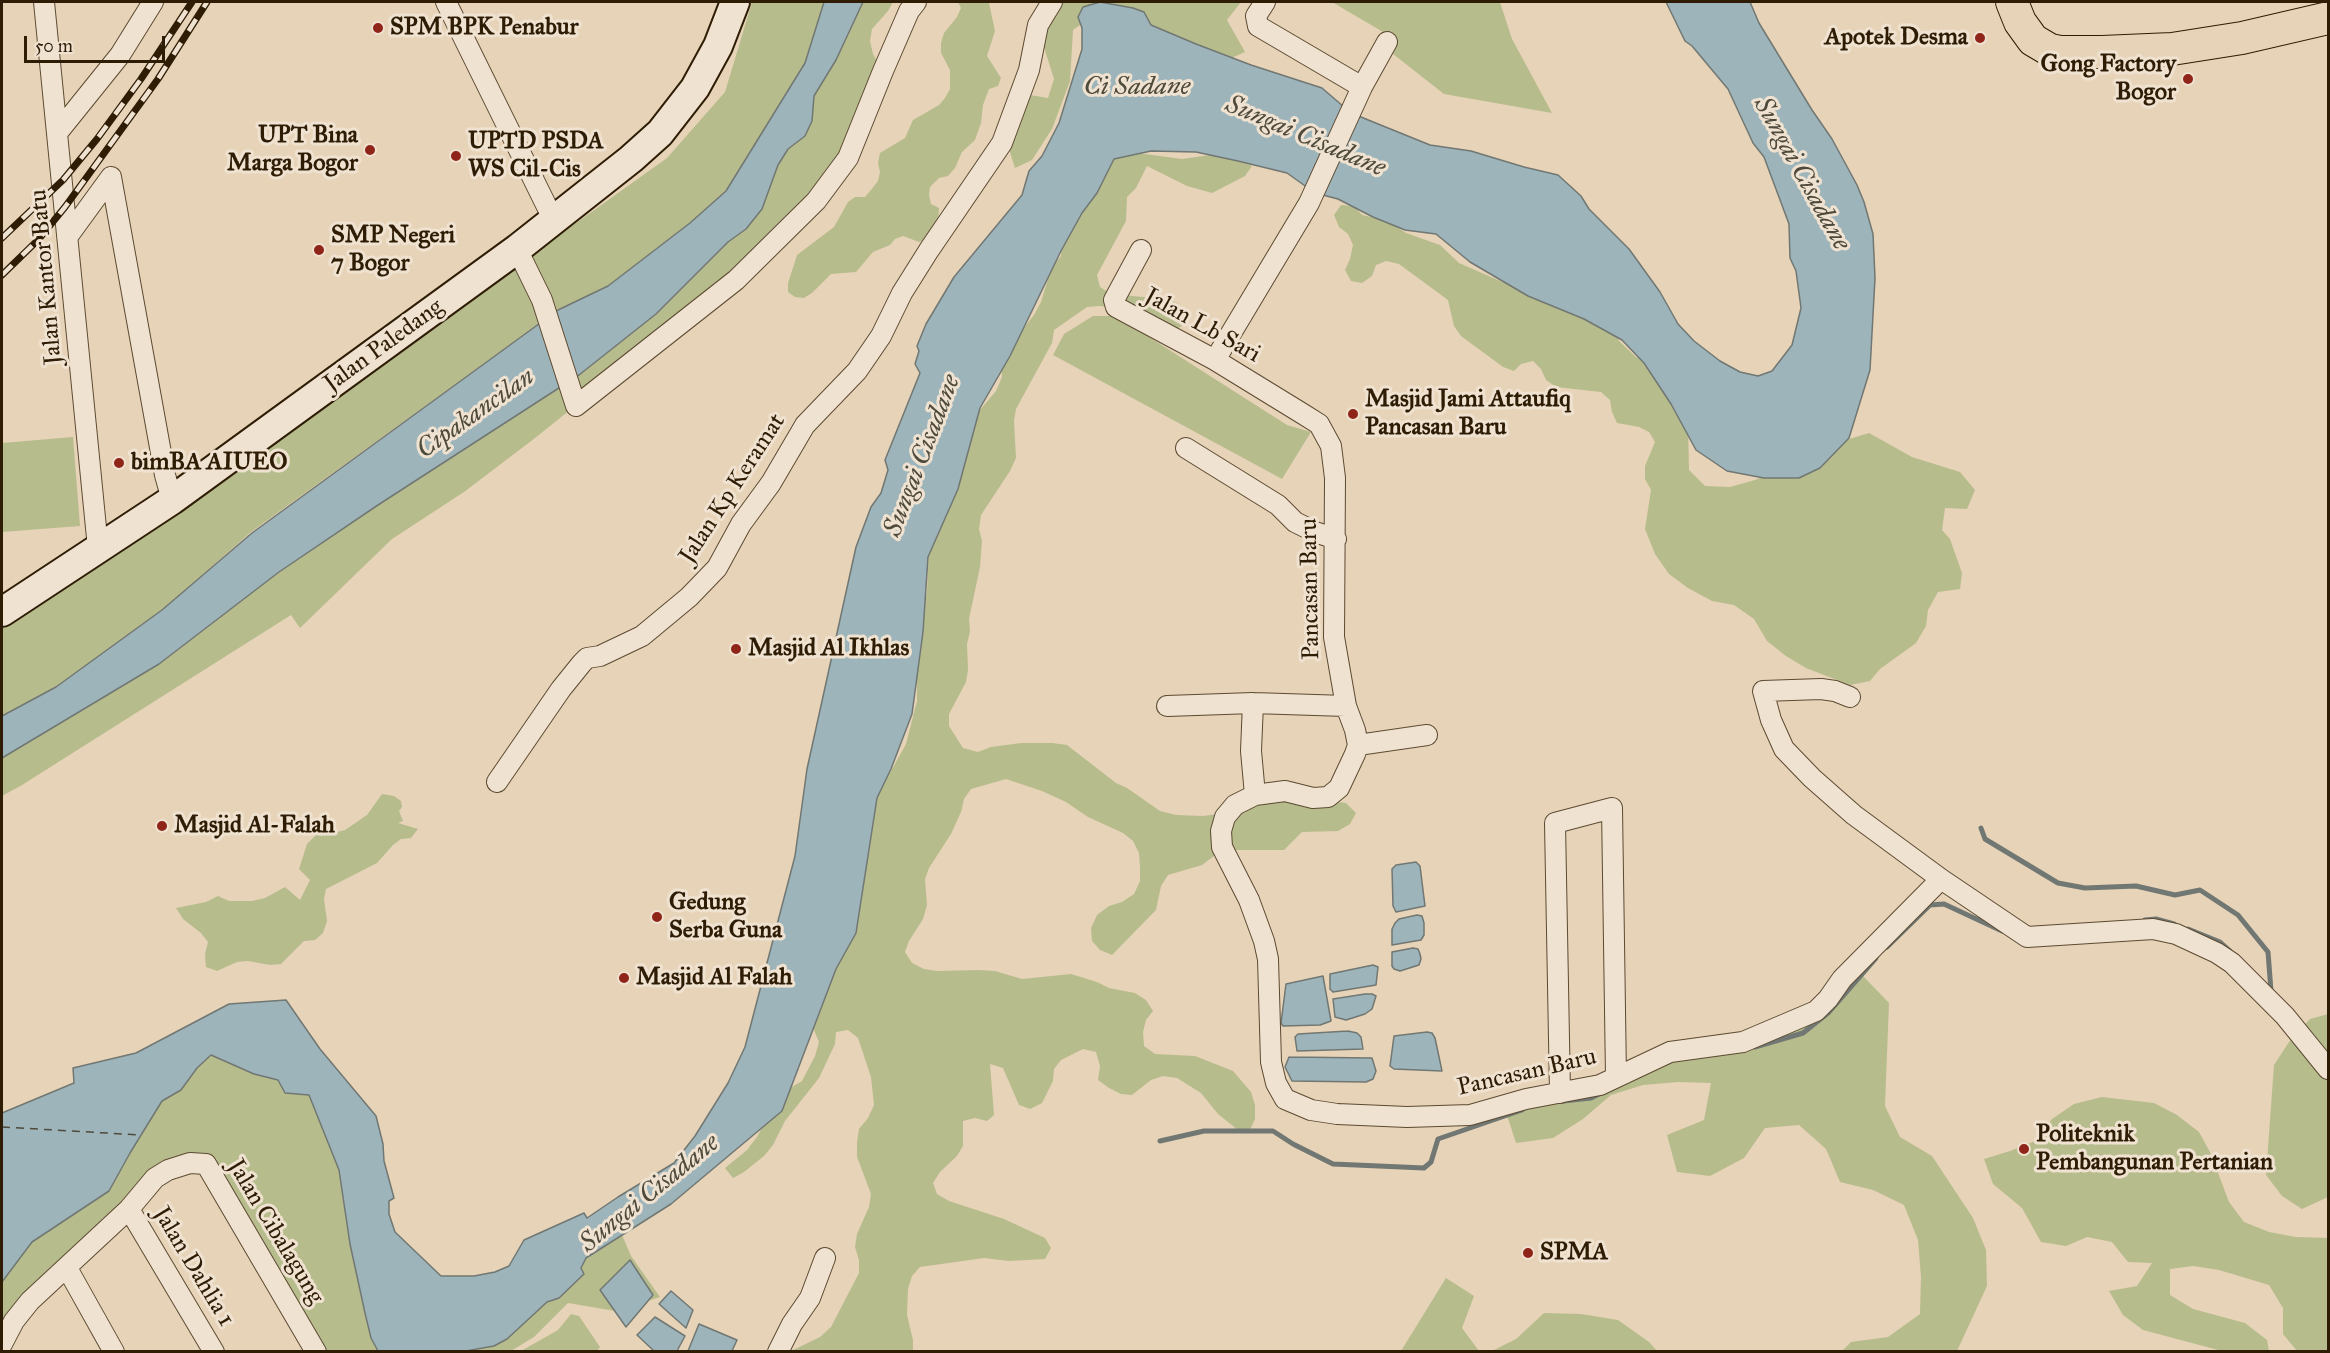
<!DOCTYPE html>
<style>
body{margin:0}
#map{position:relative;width:2330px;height:1353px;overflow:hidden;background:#e7d3b7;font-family:"IM FELL Great Primer",serif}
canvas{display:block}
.frame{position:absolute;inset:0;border:3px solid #2e1c05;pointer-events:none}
.scale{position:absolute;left:24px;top:36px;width:141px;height:27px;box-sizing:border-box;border:3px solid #2e1c05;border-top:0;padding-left:8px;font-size:18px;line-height:21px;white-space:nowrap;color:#2e1c05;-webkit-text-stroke:4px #efe2d0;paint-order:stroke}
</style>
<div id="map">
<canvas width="2330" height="1353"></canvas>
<div class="frame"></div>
<div class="scale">50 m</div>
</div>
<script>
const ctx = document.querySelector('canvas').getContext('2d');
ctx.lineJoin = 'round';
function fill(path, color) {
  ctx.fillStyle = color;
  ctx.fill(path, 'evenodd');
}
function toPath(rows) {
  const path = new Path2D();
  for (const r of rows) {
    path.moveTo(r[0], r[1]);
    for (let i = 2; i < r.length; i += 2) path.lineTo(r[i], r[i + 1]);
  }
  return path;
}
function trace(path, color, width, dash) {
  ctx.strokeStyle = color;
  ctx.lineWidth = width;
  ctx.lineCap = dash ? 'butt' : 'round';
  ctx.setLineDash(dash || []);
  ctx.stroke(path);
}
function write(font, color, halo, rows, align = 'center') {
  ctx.font = font + ' "IM FELL Great Primer",serif';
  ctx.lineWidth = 6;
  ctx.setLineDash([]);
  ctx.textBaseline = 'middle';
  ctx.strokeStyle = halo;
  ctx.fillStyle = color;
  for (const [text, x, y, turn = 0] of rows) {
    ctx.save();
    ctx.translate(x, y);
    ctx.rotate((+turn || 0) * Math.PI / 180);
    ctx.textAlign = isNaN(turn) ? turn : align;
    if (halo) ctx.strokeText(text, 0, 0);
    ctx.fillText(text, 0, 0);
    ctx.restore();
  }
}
const green = toPath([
 [752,2,824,2,805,63,726,191,690,223,608,286,558,310,251,532,162,610,56,687,2,716,2,629,366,373,667,158,725,92],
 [863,2,893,2,888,11,872,29,870,41,873,54,879,65,879,78,817,199,635,358,535,438,464,492,392,539,300,628,291,615,22,785,2,796,2,758,170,656,279,572,375,507,579,375,656,314,728,242,746,229,762,209,778,165,788,149,805,136,812,121,814,96,836,60],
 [958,2,988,2,989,3,995,31,987,56,1001,78,998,86,989,89,983,105,981,123,975,140,962,152,955,168,948,176,939,178,930,187,929,195,931,204,939,208,938,226,928,239,919,242,903,236,895,239,890,245,873,252,856,272,831,274,812,293,804,298,795,297,788,292,788,283,797,255,834,227,848,202,855,197,865,197,871,190,878,181,880,172,878,163,880,153,905,138,913,120,939,105,945,98,950,89,950,70,941,53,941,43,944,33,957,17,961,8],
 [1044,2,1241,2,1227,20,1245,52,1227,60,1087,20,1073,30,1070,81,1052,129,1032,160,1015,168,1009,149,1030,95,1048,98,1054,79,1043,44],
 [1332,2,1500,2,1512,39,1552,113,1444,94,1388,50,1395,39],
 [1115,150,1182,159,1210,155,1240,159,1252,166,1245,176,1212,193,1187,186,1147,166,1136,188,1127,197,1126,221,1097,275,1100,287,1111,294,1165,299,1178,303,1184,314,1182,326,1171,332,1111,307,1099,306,1087,307,1054,330,1052,343,1016,409,1014,421,1016,458,1010,471,981,515,979,529,982,541,980,567,969,619,970,631,967,644,968,670,966,682,949,714,949,726,963,748,978,752,991,747,1021,743,1052,743,1067,745,1116,783,1127,788,1160,811,1176,815,1203,816,1218,814,1262,798,1289,802,1330,801,1346,803,1356,813,1350,824,1338,831,1302,832,1284,850,1222,850,1202,865,1168,875,1161,886,1156,910,1112,955,1100,950,1092,941,1091,928,1097,915,1109,906,1122,902,1134,894,1140,881,1140,867,1139,853,1133,841,1123,833,1088,817,1066,802,1042,791,1006,779,971,789,964,799,961,812,951,834,929,868,925,879,927,905,923,919,909,941,905,952,912,963,924,969,937,971,979,970,995,971,1022,979,1071,974,1097,982,1109,988,1135,993,1146,1000,1153,1011,1146,1020,1143,1032,1144,1046,1155,1054,1195,1056,1233,1071,1251,1092,1255,1105,1255,1119,1250,1130,1238,1130,1218,1114,1201,1093,1177,1078,1163,1076,1151,1080,1132,1095,1121,1094,1109,1088,1098,1080,1100,1066,1096,1052,1083,1049,1061,1060,1054,1069,1053,1081,1042,1103,1030,1109,1019,1105,1003,1068,990,1064,994,1115,987,1121,975,1118,963,1121,963,1146,957,1156,940,1172,933,1183,937,1194,949,1201,1004,1219,1045,1238,1051,1248,1045,1259,1009,1261,984,1258,920,1267,912,1276,908,1289,907,1315,913,1340,913,1351,791,1351,820,1337,831,1327,859,1273,859,1260,855,1247,857,1234,869,1207,871,1194,857,1157,857,1142,859,1129,868,1118,874,1105,871,1077,858,1038,848,1030,836,1032,835,1044,819,1078,785,1121,773,1145,764,1156,744,1172,733,1178,725,1168,747,1150,757,1137,771,1111,790,1088,802,1081,815,1056,819,1042,808,1016,867,836,873,824,877,796,906,744,917,701,917,686,912,660,927,592,929,547,968,424,996,391,1002,377,1001,364,1006,350,1034,315,1041,302,1052,266,1061,256,1062,243],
 [1341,205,1354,206,1362,215,1386,220,1406,233,1440,245,1459,263,1507,284,1566,299,1608,319,1619,341,1636,357,1659,364,1688,425,1689,470,1705,486,1730,487,1755,480,1846,440,1869,433,1912,457,1960,472,1975,490,1967,509,1945,508,1942,530,1950,539,1962,573,1960,589,1938,592,1928,610,1926,626,1916,643,1880,669,1870,681,1850,685,1806,668,1786,656,1767,641,1754,619,1734,605,1712,601,1688,588,1669,574,1655,554,1645,529,1651,490,1645,479,1645,466,1655,442,1649,432,1639,427,1617,423,1612,412,1610,400,1601,392,1556,387,1546,380,1541,369,1533,361,1521,364,1514,371,1503,367,1461,336,1454,326,1448,300,1399,264,1386,261,1376,265,1372,276,1362,283,1351,281,1345,270,1350,259,1353,245,1348,234,1339,227,1334,215],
 [1093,316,1116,316,1287,425,1311,432,1282,479,1053,355,1064,334],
 [73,437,80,526,2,532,2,443],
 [382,794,394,796,401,801,402,807,399,811,403,821,398,823,418,829,411,838,401,839,393,845,377,863,326,889,324,899,327,921,323,933,315,940,304,941,281,964,270,965,248,961,237,962,217,971,206,967,205,954,208,942,201,933,183,919,176,908,206,902,218,896,229,901,252,901,265,898,285,887,300,900,310,880,299,869,307,844,322,829,333,833,345,830,367,815],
 [1863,976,1889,1003,1885,1106,1900,1137,1932,1156,1973,1218,1986,1250,1987,1286,1957,1351,1842,1351,1851,1342,1888,1337,1920,1314,1921,1277,1918,1240,1904,1205,1873,1190,1840,1182,1826,1149,1799,1125,1765,1128,1744,1158,1710,1176,1677,1172,1667,1135,1704,1120,1711,1083,1678,1082,1643,1085,1611,1095,1583,1119,1553,1138,1516,1143,1504,1106,1723,1044,1829,1000],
 [2328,1014,2328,1197,2302,1209,2282,1196,2266,1175,2274,1065,2289,1042,2310,1019],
 [211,1055,254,1074,278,1080,285,1093,309,1095,339,1170,350,1244,365,1313,371,1338,378,1351,316,1351,207,1165,168,1170,2,1344,2,1282,10,1271,32,1242,109,1191,130,1153,162,1101,181,1090,197,1068],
 [2102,1097,2154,1103,2177,1115,2199,1132,2211,1154,2229,1202,2244,1222,2269,1232,2296,1237,2328,1238,2328,1351,2297,1351,2283,1334,2283,1308,2269,1285,2219,1270,2193,1266,2170,1269,2170,1295,2193,1309,2245,1323,2267,1340,2269,1351,2222,1351,2143,1330,2123,1315,2109,1291,2137,1286,2152,1263,2128,1262,2112,1242,2087,1237,2066,1246,2041,1242,2022,1208,1993,1184,1984,1159,2010,1151,2035,1141,2052,1119,2074,1104],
 [622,1235,631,1256,660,1297,615,1311,568,1303,534,1337,511,1351,466,1352,494,1346,547,1302,559,1298,584,1274,581,1268,586,1258],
 [1446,1278,1474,1296,1462,1328,1479,1351,1401,1351],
 [1544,1313,1581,1314,1618,1320,1649,1342,1657,1351,1492,1351,1516,1339],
 [571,1314,579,1316,600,1347,597,1351,521,1351,558,1330]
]);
const water = toPath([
 [824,2,863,2,836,60,814,96,812,121,805,136,788,149,778,165,762,209,746,229,728,242,656,314,579,375,378,505,279,572,159,664,2,758,2,716,56,687,162,610,252,533,558,310,608,286,690,223,726,191,805,63,824,2],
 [1100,2,1133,8,1144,12,1151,25,1196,44,1251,65,1322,88,1351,113,1430,145,1471,151,1524,167,1558,175,1581,196,1589,209,1629,249,1660,292,1678,324,1694,341,1720,361,1740,372,1758,376,1772,371,1792,345,1801,308,1796,271,1790,258,1789,224,1764,157,1753,143,1728,89,1692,46,1685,41,1666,2,1750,2,1759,23,1812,110,1832,139,1857,185,1864,202,1873,234,1875,278,1870,370,1849,438,1820,468,1799,478,1764,478,1727,471,1696,450,1671,404,1644,363,1622,340,1584,319,1528,296,1470,262,1436,234,1405,230,1373,217,1338,199,1315,193,1287,173,1238,161,1196,152,1151,151,1114,159,1097,193,1082,213,1061,251,1010,356,980,408,958,489,928,557,923,632,912,714,891,769,877,798,856,933,836,969,782,1111,671,1204,586,1258,581,1268,584,1274,559,1298,547,1302,507,1339,494,1346,466,1351,378,1351,371,1338,365,1313,350,1244,339,1170,309,1095,285,1093,278,1080,254,1074,211,1055,197,1068,181,1090,162,1101,130,1153,109,1191,32,1242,2,1282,2,1113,74,1083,73,1068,136,1053,229,1004,286,1000,320,1049,376,1116,383,1144,384,1161,394,1198,389,1201,389,1214,395,1232,441,1276,474,1276,495,1272,509,1266,524,1240,584,1213,587,1218,618,1197,674,1163,695,1136,728,1083,745,1047,795,856,807,769,856,547,871,507,881,493,888,470,885,460,920,373,915,364,919,351,917,346,926,324,954,277,1022,195,1029,171,1042,156,1059,123,1082,49,1082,28,1078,17,1083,7,1100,2],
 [1416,862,1420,866,1425,906,1396,912,1393,906,1392,869,1396,865,1416,862],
 [1417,915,1422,916,1424,923,1424,935,1421,940,1392,945,1392,929,1395,923,1399,919,1417,915],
 [1413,948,1418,949,1420,954,1421,959,1419,965,1400,971,1394,969,1392,966,1392,952,1413,948],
 [1373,965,1378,967,1376,985,1333,992,1330,989,1330,974,1373,965],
 [1323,976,1331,1021,1320,1025,1283,1026,1281,1023,1286,984,1323,976],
 [1365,994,1372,994,1376,996,1372,1009,1365,1014,1346,1020,1335,1017,1333,999,1365,994],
 [1348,1031,1357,1033,1361,1037,1363,1049,1297,1051,1295,1037,1298,1034,1348,1031],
 [1427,1032,1432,1033,1435,1038,1442,1071,1394,1069,1390,1066,1394,1036,1427,1032],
 [1289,1057,1372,1058,1376,1071,1373,1079,1366,1082,1292,1081,1285,1067,1289,1057],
 [630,1260,653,1295,626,1327,600,1290,630,1260],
 [671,1291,693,1310,686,1328,659,1304,671,1291],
 [655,1317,685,1336,677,1351,654,1351,637,1335,655,1317],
 [699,1324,737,1340,732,1351,688,1351,699,1324]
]);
const stream = toPath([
 [1981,828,1985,839,2058,883,2085,888,2136,886,2175,895,2200,890,2238,915,2268,952,2271,991],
 [2145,920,2156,919,2174,924],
 [2188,929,2220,942,2230,951],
 [1887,947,1930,905,1944,904,2002,931],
 [1755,1047,1803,1033,1828,1013,1876,958],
 [1563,1101,1591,1098,1601,1093],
 [1160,1141,1204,1131,1273,1131,1293,1144,1333,1164,1424,1168,1431,1162,1438,1139,1522,1110]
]);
const ferry = toPath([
 [2,1127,141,1135]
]);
const street = toPath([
 [44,2,98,548],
 [446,2,553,219],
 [1265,2,1256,16,1258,26,1362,87],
 [58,132,120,55,153,2],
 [111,177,165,475,172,500],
 [68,236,111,177],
 [517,249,542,300,576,406,736,280,816,201,848,158,883,71,909,11,916,2],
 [1141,250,1114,300,1116,307,1215,360,1303,414,1319,424,1331,446,1335,478,1334,637,1346,706,1355,730,1358,745,1355,754,1339,788,1328,797,1313,798,1285,791,1255,795,1235,805,1225,817,1221,831,1222,847,1249,900,1264,941,1268,959,1271,1062,1276,1083,1285,1099,1311,1110,1337,1114,1407,1117,1470,1115,1526,1099,1600,1085,1670,1052,1743,1042,1816,1011,1828,999,1842,979,1941,879,2027,937,2153,929,2176,934,2217,953,2232,963,2285,1016,2328,1069],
 [1215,360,1309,203,1362,87,1387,42],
 [1186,448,1278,505,1295,522,1315,532,1336,539],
 [1850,697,1835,691,1821,689,1763,691,1771,720,1784,749,1812,778,1854,815,1941,879],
 [1253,703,1251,751,1255,795],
 [1167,706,1253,703,1346,706],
 [1358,745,1427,735],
 [497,782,561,689,582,663,587,658,600,656,642,636,689,597,717,568,741,524,771,483,805,425,857,371,881,336,902,293,929,250,1002,143,1029,70,1038,25,1052,2],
 [1560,1093,1555,823,1612,808,1616,1077],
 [129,1209,214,1352],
 [67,1268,114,1352],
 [2,1344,14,1321,30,1301,129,1209,155,1178,168,1170,190,1163,206,1164,316,1352],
 [778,1352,792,1324,810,1298,825,1258]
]);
const secondary = toPath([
 [2,612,172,500,517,249,631,159,660,133,695,88,718,46,735,2]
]);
const primary = toPath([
 [2012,2,2020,22,2033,40,2050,50,2060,52,2102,52,2172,49,2242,38,2328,18]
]);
const rail = toPath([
 [2,238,63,180,97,139,141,79,192,2],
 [2,275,38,240,65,207,158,79,207,2]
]);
const markers = [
 [378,28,6,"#8f2418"],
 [1980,38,6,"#8f2418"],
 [2188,79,6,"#8f2418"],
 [370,150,6,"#8f2418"],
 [456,156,6,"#8f2418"],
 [319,250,6,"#8f2418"],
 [1353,414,6,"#8f2418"],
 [119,463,6,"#8f2418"],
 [736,649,6,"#8f2418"],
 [162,826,6,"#8f2418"],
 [657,917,6,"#8f2418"],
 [624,978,6,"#8f2418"],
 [2024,1149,6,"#8f2418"],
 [1528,1253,6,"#8f2418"]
];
const poiNames = [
 ["SPM BPK Penabur",390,28],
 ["Apotek Desma",1968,38,"right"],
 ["Gong Factory",2176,65,"right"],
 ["Bogor",2176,93,"right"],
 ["UPT Bina",358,136,"right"],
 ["Marga Bogor",358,164,"right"],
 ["UPTD PSDA",468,142],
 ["WS Cil-Cis",468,170],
 ["SMP Negeri",331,236],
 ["7 Bogor",331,264],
 ["Masjid Jami Attaufiq",1365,400],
 ["Pancasan Baru",1365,428],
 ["bimBA AIUEO",131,463],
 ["Masjid Al Ikhlas",748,649],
 ["Masjid Al-Falah",174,826],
 ["Gedung",669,903],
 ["Serba Guna",669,931],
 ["Masjid Al Falah",636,978],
 ["Politeknik",2036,1135],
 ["Pembangunan Pertanian",2036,1163],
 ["SPMA",1540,1253]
];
const streetNames = [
 ["Jalan Kantor Batu",47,277,-95],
 ["Jalan Lb Sari",1202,326,29],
 ["Jalan Paledang",384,346,-36],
 ["Jalan Kp Keramat",733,489,-57],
 ["Pancasan Baru",1311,589,-91],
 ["Pancasan Baru",1527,1073,-13],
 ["Jalan Cibalagung",275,1232,59],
 ["Jalan Dahlia 1",193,1267,59]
];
const waterNames = [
 ["Ci Sadane",1137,88],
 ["Sungai Cisadane",1305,137,23],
 ["Sungai Cisadane",1801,174,61],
 ["Cipakancilan",476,414,-35],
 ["Sungai Cisadane",923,456,-69],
 ["Sungai Cisadane",650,1194,-39]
];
fill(green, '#b7bc8d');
fill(water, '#9db4bb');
trace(water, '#717772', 1.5);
trace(stream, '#717772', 5);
trace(ferry, '#4f4a3c', 1.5, [8, 6]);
trace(street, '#5c4a32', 22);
trace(secondary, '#2e1c05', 32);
trace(primary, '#2e1c05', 34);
trace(street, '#efe2d0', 20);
trace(secondary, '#efe2d0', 28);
trace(primary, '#e7d3b7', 32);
trace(rail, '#2e1c05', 7);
trace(rail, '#efe2d0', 4.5, [14]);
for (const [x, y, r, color] of markers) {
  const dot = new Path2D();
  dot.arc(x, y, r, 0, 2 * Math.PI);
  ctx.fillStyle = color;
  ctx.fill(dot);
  trace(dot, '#efe2d0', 2);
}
write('bold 24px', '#2e1c05', '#efe2d0', poiNames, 'left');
write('24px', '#2e1c05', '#efe2d0', streetNames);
write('italic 26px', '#4f4a3c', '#efe2d0', waterNames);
</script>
